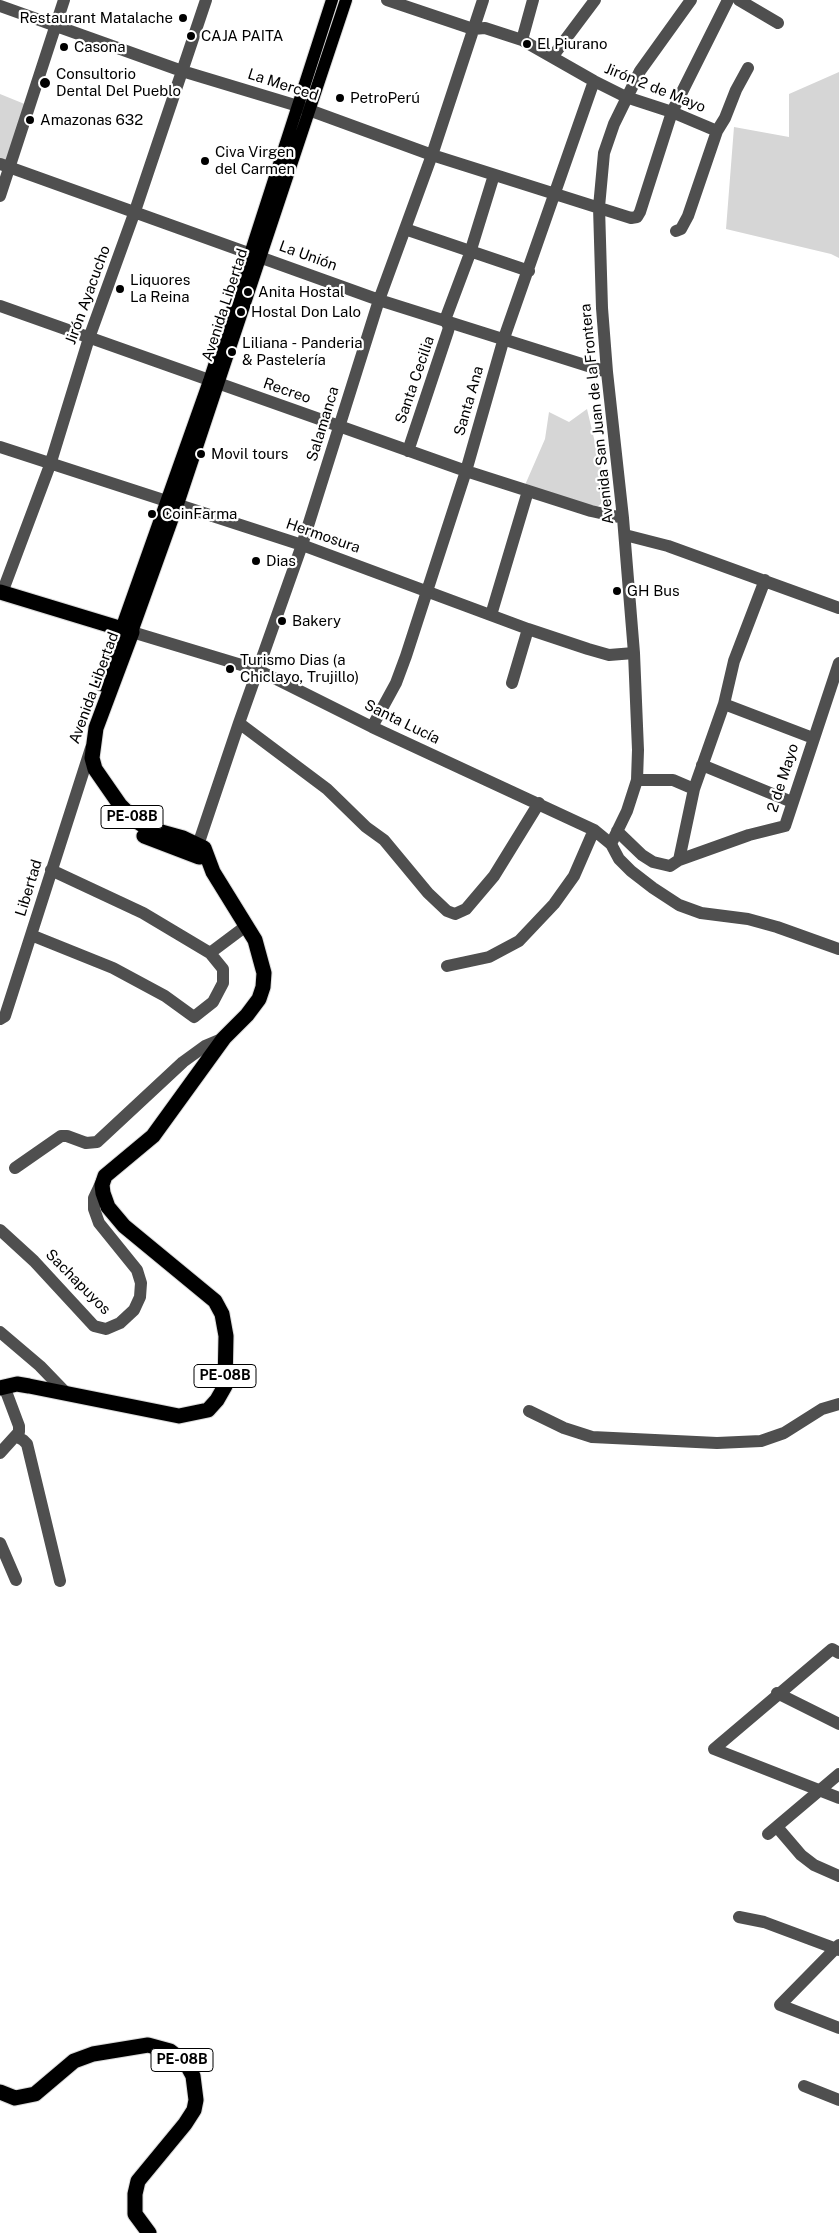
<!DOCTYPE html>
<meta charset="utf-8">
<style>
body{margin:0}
canvas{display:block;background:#fff}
</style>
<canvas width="839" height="2233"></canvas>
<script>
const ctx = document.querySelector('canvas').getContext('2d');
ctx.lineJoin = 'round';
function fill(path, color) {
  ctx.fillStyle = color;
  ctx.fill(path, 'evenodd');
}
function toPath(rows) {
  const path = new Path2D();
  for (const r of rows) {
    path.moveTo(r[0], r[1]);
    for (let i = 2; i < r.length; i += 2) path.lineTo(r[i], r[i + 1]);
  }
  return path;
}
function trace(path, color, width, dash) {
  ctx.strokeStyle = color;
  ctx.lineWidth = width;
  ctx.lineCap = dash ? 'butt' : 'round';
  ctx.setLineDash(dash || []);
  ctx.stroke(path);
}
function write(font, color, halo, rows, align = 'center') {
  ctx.font = font + ' "Public Sans",sans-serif';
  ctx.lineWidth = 4.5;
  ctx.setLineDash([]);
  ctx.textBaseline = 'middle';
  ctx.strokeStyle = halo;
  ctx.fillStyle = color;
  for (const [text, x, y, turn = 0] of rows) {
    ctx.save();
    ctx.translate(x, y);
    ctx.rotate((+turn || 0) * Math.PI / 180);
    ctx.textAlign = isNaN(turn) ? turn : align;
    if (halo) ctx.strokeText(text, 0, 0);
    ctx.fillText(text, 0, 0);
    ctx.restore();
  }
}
const green = toPath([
 [839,72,839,258,831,254,726,229,734,127,789,137,789,94],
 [0,94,27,105,6,163,0,161],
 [587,409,608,498,591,512,525,485,545,439,549,412,569,422]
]);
const minor = toPath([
 [387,0,473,29,485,28,522,40,594,81,626,97,672,112,717,131],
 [739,0,778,23],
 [0,6,182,71,298,106,432,155,631,218,637,217,640,212,672,112,728,0],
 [522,40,533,0],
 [553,56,595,0],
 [0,164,379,300,607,372],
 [0,196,64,0],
 [405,229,529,271],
 [676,231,681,229,688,216,717,131,725,118,736,90,748,68],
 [0,306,466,471,591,511,623,518],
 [0,447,302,545,528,629,588,649,609,655,634,653],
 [408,451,448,331,449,327,445,320,469,256,494,175],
 [625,535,668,546,839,608],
 [2,593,50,465,89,338,135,211,206,0],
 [491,615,528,491],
 [132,632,258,670,372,727,594,830,611,844],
 [512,683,528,629],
 [724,704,734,661,765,580],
 [239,723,327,789,366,827,384,840,428,893,447,911,455,914,466,909,494,876,539,803],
 [372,727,396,683,406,656,466,471,504,338,594,81],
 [702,765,792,802],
 [637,780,673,780,694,789],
 [617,831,642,855,653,862,670,866,679,860,694,789,724,704,813,738],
 [611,844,627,811,637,780,638,750,634,653,623,518,607,372,602,308,599,207,604,153,614,124,640,71,691,0],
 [611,844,619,859,631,871,653,888,679,905,701,913,748,919,777,927,839,949],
 [198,853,198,845,239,723,302,545,379,300,432,155,483,0],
 [679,860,749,835,785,826,839,663],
 [31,935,113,968,165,996,194,1017,213,1002,223,983,223,969,210,953,143,913,51,870],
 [210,953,246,926],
 [447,966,489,957,519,941,554,904,574,876,594,830],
 [0,1019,5,1016,91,748],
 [15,1168,61,1136,67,1136,86,1143,97,1142,183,1062,205,1046,224,1038],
 [0,1230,34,1261,94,1326,106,1329,120,1323,134,1310,140,1297,141,1283,137,1270,99,1223,94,1209,94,1198,103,1179],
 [0,1332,40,1366,67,1394],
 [529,1411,564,1428,592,1437,717,1443,761,1441,784,1433,822,1409,839,1404],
 [17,1437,23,1440,27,1444,60,1581],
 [0,1453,19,1432,19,1426,4,1386],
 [0,1543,16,1580],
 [839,1653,832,1649,714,1749,839,1798],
 [777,1693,839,1724],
 [777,1827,801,1855,814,1865,839,1876],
 [768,1834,839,1774],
 [739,1917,764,1922,839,1950],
 [839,1945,780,2005,839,2028],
 [804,2086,839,2100]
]);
const major = toPath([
 [121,629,209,381,332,0],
 [132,632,178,504,346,0]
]);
const highway = toPath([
 [0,592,132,632,96,728,92,758,95,769,120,805,135,820,147,828,183,838,204,848,213,872,255,940,264,973,263,987,259,999,247,1015,224,1038,153,1136,105,1176,102,1185,103,1193,108,1207,124,1226,215,1301,222,1314,226,1336,225,1386,217,1400,208,1410,179,1416,29,1386,17,1384,0,1388],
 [102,684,121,629],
 [144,836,199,857,205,856],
 [0,2092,15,2098,35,2094,74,2061,93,2054,148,2045,170,2051,179,2058,187,2065,193,2076,196,2100,194,2110,185,2124,138,2181,135,2194,135,2214,149,2233]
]);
const markers = [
 [183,18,5,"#000"],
 [191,36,5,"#000"],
 [527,44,5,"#000"],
 [64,47,5,"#000"],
 [45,83,6,"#000"],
 [340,98,5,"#000"],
 [30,120,5,"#000"],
 [205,161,5,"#000"],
 [120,289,5,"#000"],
 [248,292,5,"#000"],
 [241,312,5,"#000"],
 [232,352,5,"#000"],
 [201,454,5,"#000"],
 [152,514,5,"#000"],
 [256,561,5,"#000"],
 [617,591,5,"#000"],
 [282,621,5,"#000"],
 [230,669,5,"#000"]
];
const shields = [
 [132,817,62],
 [225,1376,62],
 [182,2060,62]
];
const shieldNames = [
 ["PE-08B",132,817],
 ["PE-08B",225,1376],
 ["PE-08B",182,2060]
];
const poiNames = [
 ["Restaurant Matalache",173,18,"right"],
 ["CAJA PAITA",201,36],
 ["El Piurano",537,44],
 ["Casona",74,47],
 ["Consultorio",56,74],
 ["Dental Del Pueblo",56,91],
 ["PetroPerú",350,98],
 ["Amazonas 632",40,120],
 ["Civa Virgen",215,152],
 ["del Carmen",215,169],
 ["Liquores",130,280],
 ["La Reina",130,297],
 ["Anita Hostal",258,292],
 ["Hostal Don Lalo",251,312],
 ["Liliana - Panderia",242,343],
 ["& Pastelería",242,360],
 ["Movil tours",211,454],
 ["CoinFarma",162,514],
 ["Dias",266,561],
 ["GH Bus",627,591],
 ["Bakery",292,621],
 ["Turismo Dias (a",240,660],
 ["Chiclayo, Trujillo)",240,677]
];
const streetNames = [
 ["La Merced",283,85,18],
 ["Jirón 2 de Mayo",655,88,22],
 ["La Unión",308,256,20],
 ["Jirón Ayacucho",88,295,-70],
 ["Avenida Libertad",225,305,-72],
 ["Santa Cecilia",415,380,-71],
 ["Recreo",287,391,19],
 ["Santa Ana",469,401,-74],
 ["Avenida San Juan de la Frontera",597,414,-96],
 ["Salamanca",323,424,-73],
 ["Hermosura",323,536,19],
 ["Avenida Libertad",94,688,-70],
 ["Santa Lucía",402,722,26],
 ["2 de Mayo",783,778,-72],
 ["Libertad",29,888,-73],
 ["Sachapuyos",78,1282,45]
];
fill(green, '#d6d6d6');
trace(major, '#dbdbdb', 14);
trace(highway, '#dbdbdb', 17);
trace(minor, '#4f4f4f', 12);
trace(major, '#000', 12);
trace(highway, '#000', 15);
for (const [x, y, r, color] of markers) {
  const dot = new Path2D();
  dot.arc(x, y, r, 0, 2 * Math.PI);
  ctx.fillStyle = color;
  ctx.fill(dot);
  trace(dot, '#fff', 2);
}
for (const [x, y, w] of shields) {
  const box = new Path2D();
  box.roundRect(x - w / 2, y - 11.5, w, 23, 4);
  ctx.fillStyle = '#fff';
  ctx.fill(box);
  trace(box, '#000', 1);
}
write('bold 14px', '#000', null, shieldNames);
write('15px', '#000', '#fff', poiNames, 'left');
write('15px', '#000', '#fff', streetNames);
</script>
